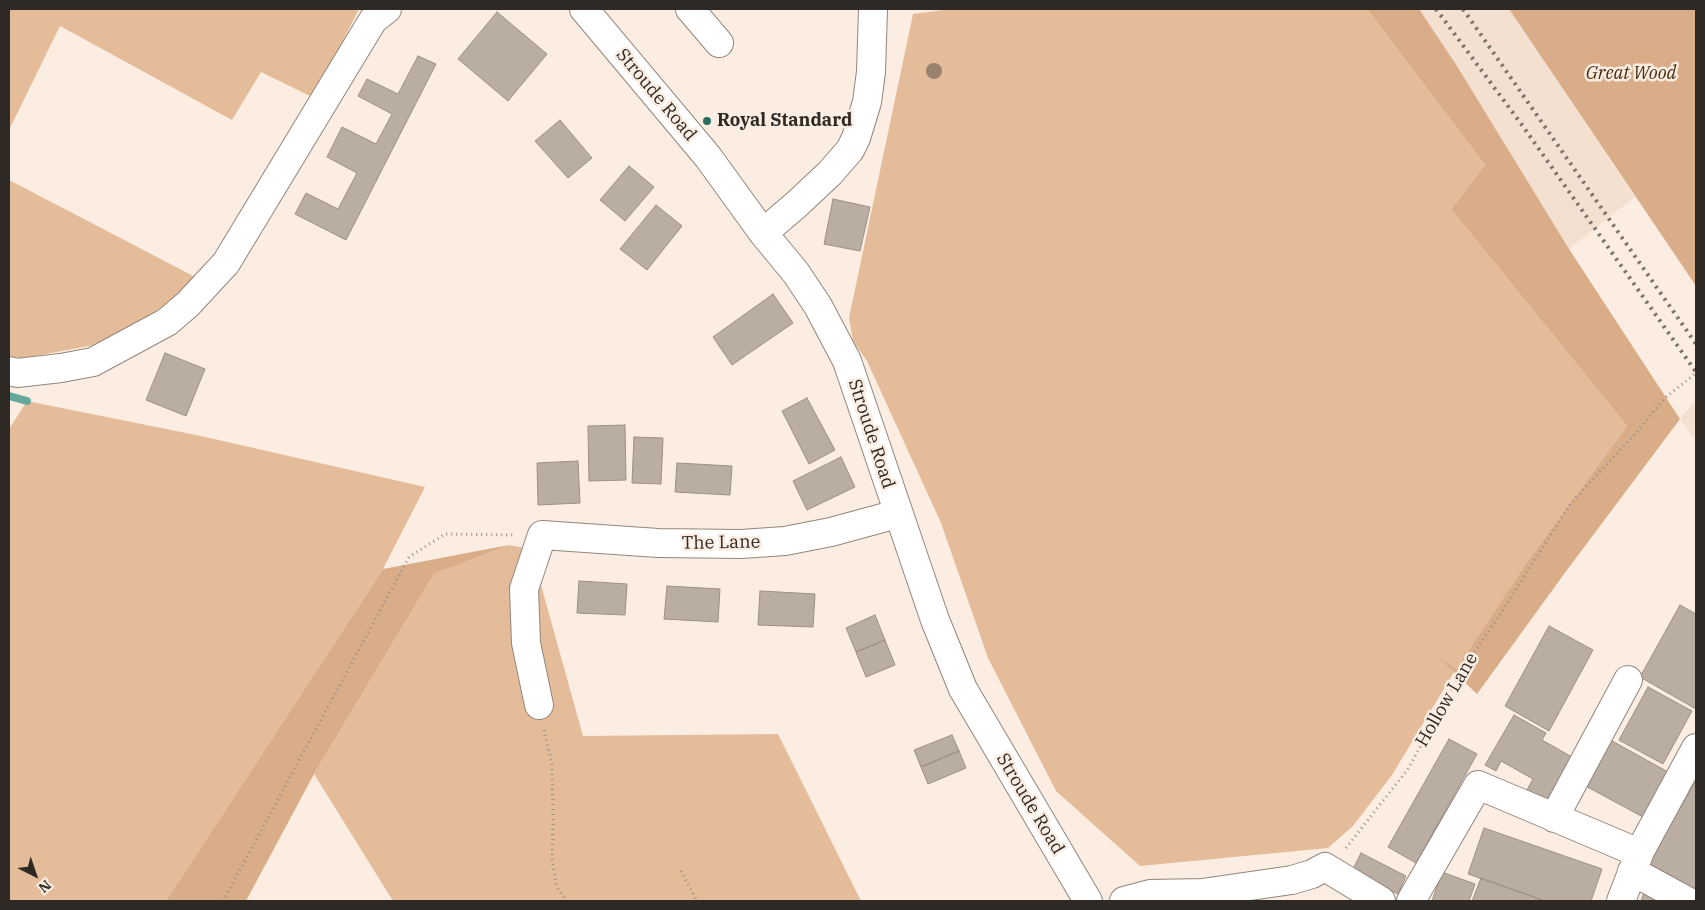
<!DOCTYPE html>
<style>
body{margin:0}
#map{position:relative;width:1705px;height:910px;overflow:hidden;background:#fbede1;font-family:"IBM Plex Serif",serif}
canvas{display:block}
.frame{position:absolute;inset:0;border:10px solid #2e2925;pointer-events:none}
.north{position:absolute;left:10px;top:850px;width:50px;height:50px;-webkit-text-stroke:4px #fbede1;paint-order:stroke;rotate:139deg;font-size:14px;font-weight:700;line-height:20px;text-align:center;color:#2e2925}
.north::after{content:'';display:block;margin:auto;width:18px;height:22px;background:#2e2925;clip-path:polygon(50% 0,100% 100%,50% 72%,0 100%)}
</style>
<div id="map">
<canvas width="1705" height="910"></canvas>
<div class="frame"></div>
<div class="north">N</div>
</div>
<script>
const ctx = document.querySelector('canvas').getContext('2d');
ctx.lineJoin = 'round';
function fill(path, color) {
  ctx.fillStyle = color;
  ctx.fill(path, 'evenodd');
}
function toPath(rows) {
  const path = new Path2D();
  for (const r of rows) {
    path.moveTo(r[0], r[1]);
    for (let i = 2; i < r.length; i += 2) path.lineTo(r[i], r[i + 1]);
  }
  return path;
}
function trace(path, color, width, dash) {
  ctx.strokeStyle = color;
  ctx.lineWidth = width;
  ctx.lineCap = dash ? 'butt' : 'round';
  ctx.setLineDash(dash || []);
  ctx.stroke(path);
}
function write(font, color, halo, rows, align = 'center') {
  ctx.font = font + ' "IBM Plex Serif",serif';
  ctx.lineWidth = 5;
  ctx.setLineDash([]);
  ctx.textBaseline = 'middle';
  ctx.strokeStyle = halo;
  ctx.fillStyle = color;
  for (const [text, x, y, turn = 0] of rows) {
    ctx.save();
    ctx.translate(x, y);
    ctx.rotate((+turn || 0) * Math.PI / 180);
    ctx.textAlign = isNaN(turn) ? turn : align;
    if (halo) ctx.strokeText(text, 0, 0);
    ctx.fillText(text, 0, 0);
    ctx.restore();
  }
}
const built = toPath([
 [1419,9,1509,9,1635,197,1569,249,1457,66],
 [1696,399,1696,441,1680,419]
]);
const green = toPath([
 [9,9,359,9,314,98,261,72,232,120,60,26,9,130],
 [950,9,1367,9,1485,165,1451,209,1627,426,1527,562,1456,669,1392,775,1353,826,1328,848,1140,866,1056,791,988,658,941,523,867,361,853,341,849,318,913,14],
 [9,180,201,280,110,342,30,357,17,373,9,371],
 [27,401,201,436,425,487,383,569,166,901,9,901,9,429],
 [509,545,531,549,583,736,778,734,861,901,393,901,314,774,434,574]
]);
const forest = toPath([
 [1367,9,1419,9,1457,66,1569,249,1680,419,1567,570,1477,694,1437,656,1456,669,1527,562,1627,426,1451,209,1485,165],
 [1509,9,1696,9,1696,286,1667,243],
 [509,545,434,574,314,774,246,901,166,901,383,569]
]);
const stream = toPath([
 [9,396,27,401]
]);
const building = toPath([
 [497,12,547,54,508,101,458,59,497,12],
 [418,56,436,64,346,240,295,214,306,193,338,209,357,173,327,157,342,127,376,144,392,114,358,96,367,79,398,94,418,56],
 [560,120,592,158,568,178,535,141,560,120],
 [629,166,654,187,625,221,600,200,629,166],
 [833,199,870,207,860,251,824,244,833,199],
 [656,205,682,226,647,270,620,249,656,205],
 [773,294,793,323,732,365,713,337,773,294],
 [165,353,205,369,186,416,146,400,165,353],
 [807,398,835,450,809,464,782,411,807,398],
 [625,425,626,480,589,481,588,426,625,425],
 [634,437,663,438,661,484,632,483,634,437],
 [841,457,855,487,807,510,793,481,841,457],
 [578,461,580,503,538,505,537,463,578,461],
 [677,463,732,466,730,495,675,492,677,463],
 [579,581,627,584,625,615,577,613,579,581],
 [667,586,720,589,718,622,664,619,667,586],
 [760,591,815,594,813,627,758,625,760,591],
 [1680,605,1696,614,1696,709,1640,677,1680,605],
 [875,615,885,640,856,652,846,628,875,615],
 [1549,626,1593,650,1549,731,1505,706,1549,626],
 [885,640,895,665,866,677,856,652,885,640],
 [1648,687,1692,711,1663,764,1619,740,1648,687],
 [1514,715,1546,733,1542,740,1572,757,1547,802,1527,790,1533,779,1501,761,1496,771,1485,765,1514,715],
 [952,735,959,751,921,767,914,750,952,735],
 [1605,737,1668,772,1643,817,1580,783,1605,737],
 [1449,739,1477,754,1416,863,1388,847,1449,739],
 [959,751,966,768,928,784,921,767,959,751],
 [1696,780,1696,897,1647,867,1696,780],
 [1484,828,1602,869,1591,901,1545,901,1468,874,1484,828],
 [1361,853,1406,876,1398,894,1352,871,1361,853],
 [1442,872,1475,884,1469,901,1432,901,1442,872],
 [1481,878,1545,901,1472,901,1481,878],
 [1644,893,1664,901,1641,901,1644,893]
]);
const path = toPath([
 [544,730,552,764,553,821,552,860,557,887,567,901],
 [1346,848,1408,769,1462,670,1501,613,1571,503,1636,433,1665,398,1696,373],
 [681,871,697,901],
 [223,901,409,557,445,534,515,535]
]);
const minor = toPath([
 [584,9,708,157,763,233,796,273,818,306,847,361,935,620,963,689,1088,901],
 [690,9,719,43],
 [763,233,797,204,830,173,850,150,856,138,867,102,871,72,873,9],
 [9,371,17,373,61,368,93,362,167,322,188,304,226,263,373,20,387,9],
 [539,705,526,643,524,589,542,535,658,543,741,544,785,541,831,532,897,514],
 [1554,818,1628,680],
 [1632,871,1687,901],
 [1124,901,1150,894,1202,893,1292,880,1312,874,1325,867,1381,901],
 [1411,901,1478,785,1639,853,1696,748],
 [1621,901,1639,854]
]);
const rail = toPath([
 [1436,9,1522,125,1696,372],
 [1463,9,1696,344]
]);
const trees = [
 [934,71]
];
const markers = [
 [707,121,5,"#276e63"]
];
const parkNames = [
 ["Great Wood",1631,74]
];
const streetNames = [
 ["Stroude Road",656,95,50],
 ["Stroude Road",871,434,72],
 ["The Lane",721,543,-1],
 ["Hollow Lane",1447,700,-60],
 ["Stroude Road",1030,804,59]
];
const poiNames = [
 ["Royal Standard",717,121]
];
fill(built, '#f4e0d0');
fill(green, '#e5bc9a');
fill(forest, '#d9ad88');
trace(stream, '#64a79b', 8);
fill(building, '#baada2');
trace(building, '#9c8f85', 1);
trace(minor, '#92867c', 30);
trace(path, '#998f87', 3, [1, 4]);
trace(minor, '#fff', 28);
trace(rail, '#7b726b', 4, [2.5, 5]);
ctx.fillStyle = '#99826d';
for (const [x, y] of trees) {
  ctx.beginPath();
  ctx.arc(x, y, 8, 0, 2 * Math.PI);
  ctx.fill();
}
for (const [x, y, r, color] of markers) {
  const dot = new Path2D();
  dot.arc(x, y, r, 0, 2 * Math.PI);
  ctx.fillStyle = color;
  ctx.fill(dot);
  trace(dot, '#fbede1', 2);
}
write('italic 18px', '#492b0e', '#fbede1', parkNames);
write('18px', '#2e2925', '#fbede1', streetNames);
write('bold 18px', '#2e2925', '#fbede1', poiNames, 'left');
</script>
